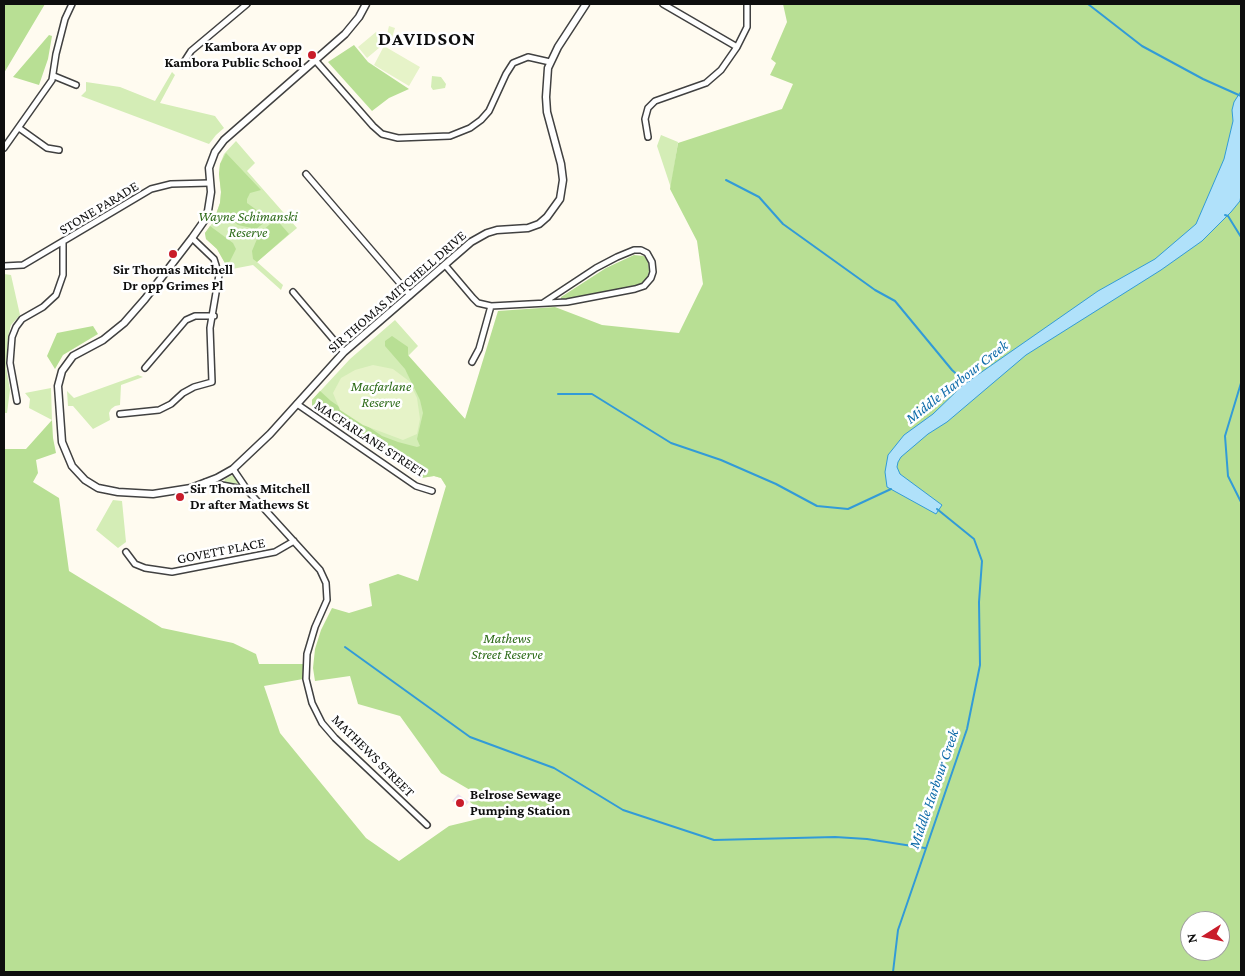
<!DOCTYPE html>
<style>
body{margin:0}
#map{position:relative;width:1245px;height:976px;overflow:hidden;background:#fffbf0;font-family:"Crimson Pro",serif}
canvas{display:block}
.frame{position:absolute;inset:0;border:5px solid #0e0e0e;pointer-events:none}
.north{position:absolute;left:1180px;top:911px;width:50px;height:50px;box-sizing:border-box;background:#fff;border:1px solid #9f9f9f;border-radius:50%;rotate:260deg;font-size:14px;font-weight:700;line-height:20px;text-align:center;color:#0e0e0e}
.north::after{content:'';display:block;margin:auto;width:18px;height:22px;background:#c91c2a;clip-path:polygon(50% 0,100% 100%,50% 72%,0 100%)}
</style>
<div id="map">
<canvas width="1245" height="976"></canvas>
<div class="frame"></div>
<div class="north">N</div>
</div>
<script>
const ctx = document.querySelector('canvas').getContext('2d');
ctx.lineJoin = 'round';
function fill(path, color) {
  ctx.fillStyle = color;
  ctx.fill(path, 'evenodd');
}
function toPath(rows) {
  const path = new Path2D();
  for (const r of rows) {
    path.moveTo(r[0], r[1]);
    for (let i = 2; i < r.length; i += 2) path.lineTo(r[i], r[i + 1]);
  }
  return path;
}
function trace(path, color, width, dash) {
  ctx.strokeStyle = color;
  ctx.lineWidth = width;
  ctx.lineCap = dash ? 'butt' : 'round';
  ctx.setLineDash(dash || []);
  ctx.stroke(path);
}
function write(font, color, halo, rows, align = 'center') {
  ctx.font = font + ' "Crimson Pro",serif';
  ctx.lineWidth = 5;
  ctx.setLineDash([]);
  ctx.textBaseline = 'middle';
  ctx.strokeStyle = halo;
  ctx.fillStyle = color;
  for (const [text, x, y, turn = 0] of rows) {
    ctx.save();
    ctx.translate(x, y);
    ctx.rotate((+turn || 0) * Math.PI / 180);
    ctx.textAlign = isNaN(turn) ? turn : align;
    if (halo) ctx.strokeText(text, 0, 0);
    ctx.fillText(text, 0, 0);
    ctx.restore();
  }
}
const industrial = toPath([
 [458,794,469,802,463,808,452,801]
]);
const green = toPath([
 [172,72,175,75,160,103,215,116,224,128,216,135,209,144,81,96,86,91,86,82,120,87,155,101],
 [432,76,441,77,446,84,445,88,433,90,431,87],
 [661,135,678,142,671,188,657,146],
 [236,141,255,163,247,171,297,228,257,262,283,285,281,290,253,265,227,270,225,263,217,249,206,239,205,233,213,222,220,203,221,192,219,174,220,164,224,154],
 [4,274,11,275,20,315,11,325,8,337,6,367,10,390,7,413,4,413],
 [395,320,418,346,408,356,466,420,446,486,441,478,434,476,421,478,416,476,312,406,312,400,350,359],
 [138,375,143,377,121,385,120,405,115,406,111,409,109,413,110,420,93,429,73,406,68,406,67,391,74,398],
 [51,388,52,420,29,408,30,399,25,393],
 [233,475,239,481,240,485,238,486,224,483,225,479],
 [113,500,122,501,126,542,118,548,96,530]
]);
const forest = toPath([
 [4,4,45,4,4,73],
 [783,4,1241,4,1241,972,4,972,4,449,26,449,52,420,53,438,56,453,36,460,38,473,33,482,59,498,69,571,162,628,233,643,256,654,259,664,303,664,303,679,264,686,280,733,366,838,399,861,449,826,482,818,474,805,470,802,470,790,441,773,400,716,358,704,350,676,315,681,313,668,315,649,321,630,332,608,349,613,372,606,369,584,398,574,418,581,446,486,441,478,434,476,421,478,416,476,312,406,312,400,320,391,331,401,382,436,398,442,417,447,420,446,417,439,423,413,420,400,405,369,385,346,385,341,392,336,408,347,408,355,465,419,498,311,555,307,602,325,679,333,703,284,697,241,670,189,678,143,782,109,793,84,770,75,776,63,771,59,787,22],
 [1190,921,1220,921,1220,951,1190,951],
 [49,35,52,36,48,59,39,85,13,77],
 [354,45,368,62,409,89,389,98,372,111,328,62],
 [226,153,261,190,250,193,247,199,247,203,269,219,256,229,238,225,232,220,214,220,220,203,221,192,219,174,220,164],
 [276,219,289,234,257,262,253,259,252,251,257,239,262,231],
 [210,226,233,243,236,249,230,261,226,265,217,249,206,239,205,233],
 [634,255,644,256,648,262,649,271,647,279,641,284,561,301,561,297,606,268],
 [93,326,98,334,63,355,55,369,47,356,57,333]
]);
const pitch = toPath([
 [389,26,395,28,390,44,385,43,367,58,358,47,376,32,385,42],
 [384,46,420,67,409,86,374,65],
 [373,365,393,369,409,381,417,398,420,419,417,434,403,440,363,425,340,410,333,393,341,378,355,370]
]);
const water = toPath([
 [1241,91,1241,195,1240,201,1231,212,1202,241,1161,270,1026,355,947,422,928,434,901,457,898,462,897,467,900,474,942,505,936,514,887,487,885,472,888,455,904,435,933,414,963,385,1098,291,1155,259,1196,224,1224,159,1233,121,1232,110,1234,102,1241,91]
]);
const stream = toPath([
 [1088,4,1142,46,1203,79,1241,96],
 [726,180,759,197,783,224,875,290,895,301,952,370,962,379,969,381],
 [1225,215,1228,216,1241,237],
 [1241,383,1225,436,1228,476,1241,502],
 [558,394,592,394,671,443,721,460,776,484,817,506,848,509,891,489],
 [345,647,470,737,554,768,623,810,714,840,835,837,867,839,925,848],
 [893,972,898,930,967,729,980,665,979,602,982,561,974,539,937,509]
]);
const minor = toPath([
 [663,4,737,47],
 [315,60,373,126,382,134,398,138,450,136,470,128,481,120,489,111,506,74,513,63,528,57,550,62],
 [182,65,191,51,247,4],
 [54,76,76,85],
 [19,128,47,148,59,150],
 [648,137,645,119,648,108,655,101,706,83,721,70,737,47,747,27,747,4],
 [4,148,52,80,56,54,65,19,72,4],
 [306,174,410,295],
 [445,265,473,298,478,303,491,306,567,302,635,289,644,286,651,278,653,272,652,262,647,253,641,250,634,250,617,257,596,268,543,303],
 [4,266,23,265,151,189,171,184,210,183],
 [293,292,344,352],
 [472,362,479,349,491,306],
 [145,368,186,320,195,316,214,316],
 [17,401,10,363,12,337,16,327,22,319,43,307,56,295,63,275,63,242],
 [297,404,416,486,432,491],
 [120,414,159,410,171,404,183,393,194,387,212,382,210,328,219,275,214,259,192,238],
 [233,469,248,491,320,570,326,583,327,600,315,627,307,654,306,679,312,703,322,723,335,738,427,825],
 [206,482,248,490],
 [126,552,135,564,145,568,172,572,275,552,294,541]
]);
const tertiary = toPath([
 [366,4,359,17,345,34,224,140,215,152,209,168,211,192,208,211,204,221,192,238,145,299,124,323,103,340,73,356,62,371,58,386,62,442,72,466,85,480,98,488,118,492,153,494,191,488,217,478,233,469,270,434,344,352,471,242,487,233,497,230,528,228,539,224,547,217,560,199,563,180,561,164,547,112,546,97,548,68,558,47,586,4]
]);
const markers = [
 [312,55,5,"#c91c2a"],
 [173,254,5,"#c91c2a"],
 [180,497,5,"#c91c2a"],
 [460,803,5,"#c91c2a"]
];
const poiNames = [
 ["Kambora Av opp",302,47,"right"],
 ["Kambora Public School",302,63,"right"],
 ["Sir Thomas Mitchell",173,270,"center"],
 ["Dr opp Grimes Pl",173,286,"center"],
 ["Sir Thomas Mitchell",190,489],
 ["Dr after Mathews St",190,505],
 ["Belrose Sewage",470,795],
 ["Pumping Station",470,811]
];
const streetNames = [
 ["STONE PARADE",99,208,-31],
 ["SIR THOMAS MITCHELL DRIVE",397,292,-41],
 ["MACFARLANE STREET",370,439,33],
 ["GOVETT PLACE",221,551,-11],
 ["MATHEWS STREET",373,756,45]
];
const parkNames = [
 ["Wayne Schimanski",248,217],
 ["Reserve",248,233],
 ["Macfarlane",381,387],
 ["Reserve",381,403],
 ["Mathews",507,639],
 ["Street Reserve",507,655]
];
const waterNames = [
 ["Middle Harbour Creek",957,382,-38],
 ["Middle Harbour Creek",934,789,-71]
];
const districtNames = [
 ["DAVIDSON",427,39]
];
fill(industrial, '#ece2ed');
fill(green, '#d4edb6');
fill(forest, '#b8df94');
fill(pitch, '#e6f3c8');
fill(water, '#b0e1fa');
trace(water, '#329bd7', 1);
trace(stream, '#329bd7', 2);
trace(minor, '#414141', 8);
trace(tertiary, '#414141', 9);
trace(minor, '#fff', 5);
trace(tertiary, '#fff', 6);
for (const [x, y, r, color] of markers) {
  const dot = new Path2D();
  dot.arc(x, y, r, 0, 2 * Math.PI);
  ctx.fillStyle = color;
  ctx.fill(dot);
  trace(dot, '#fff', 2);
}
write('bold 14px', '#0e0e0e', '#fff', poiNames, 'left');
write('14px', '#0e0e0e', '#fff', streetNames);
write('italic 14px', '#2d6b19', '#fff', parkNames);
write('italic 15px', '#0e6ba9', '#fff', waterNames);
ctx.letterSpacing = '1px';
write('bold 19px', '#0e0e0e', '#fff', districtNames);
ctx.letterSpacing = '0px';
</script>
